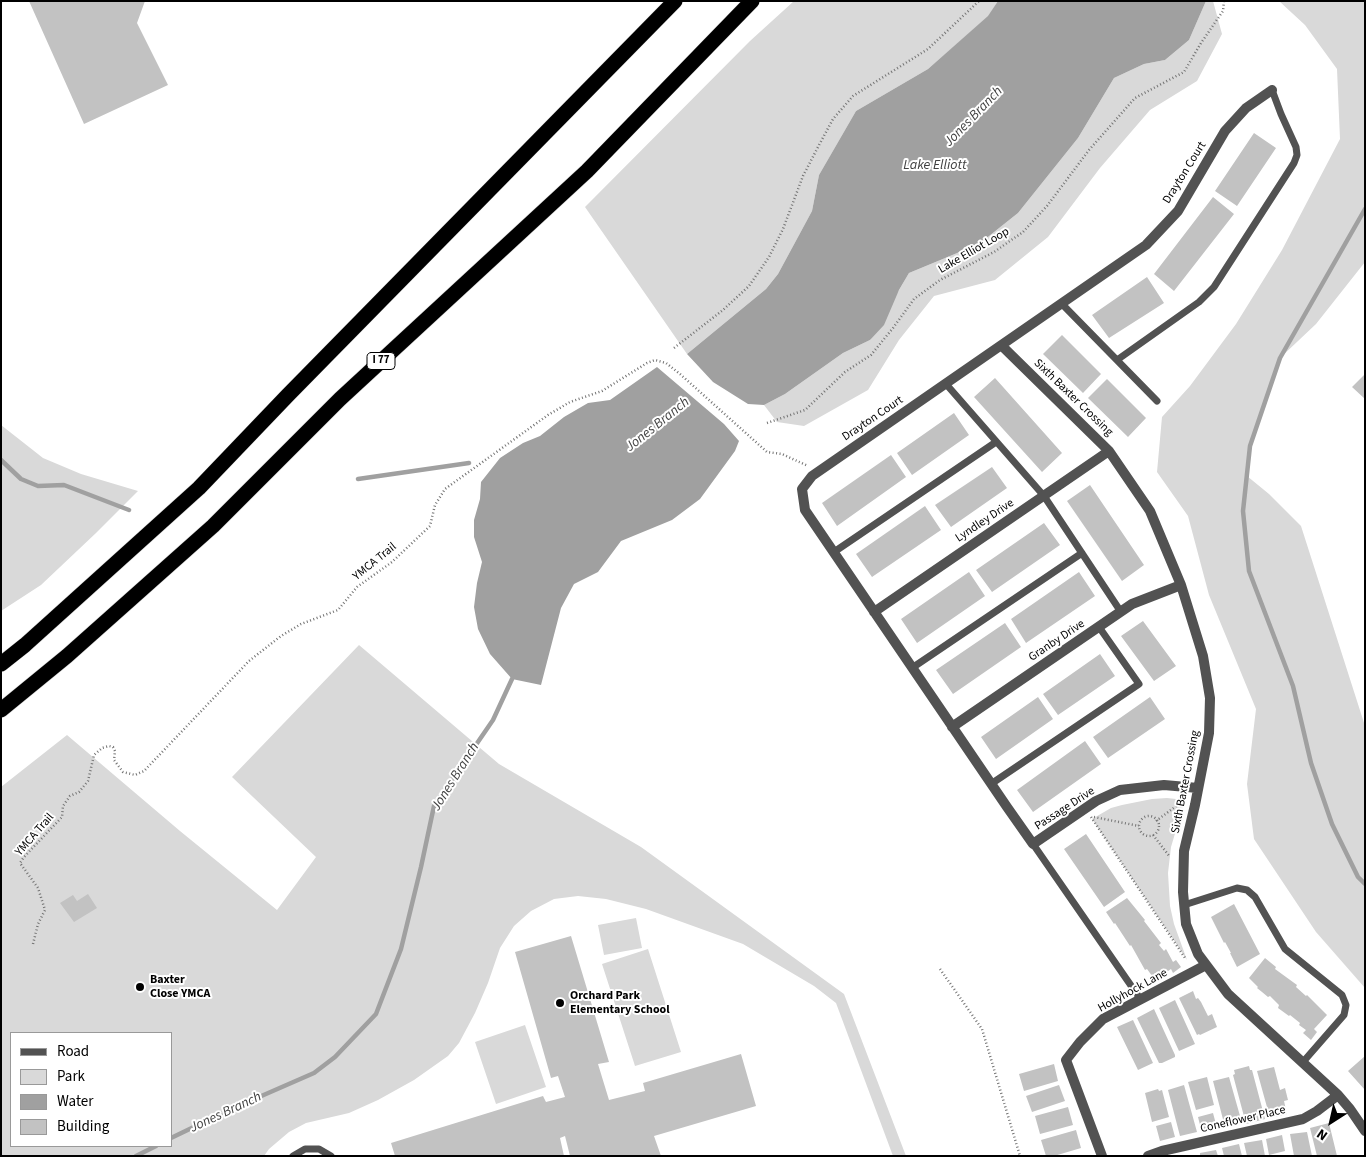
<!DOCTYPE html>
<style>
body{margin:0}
#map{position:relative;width:1366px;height:1157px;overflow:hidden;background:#fff;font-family:"Source Sans 3",sans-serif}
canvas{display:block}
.frame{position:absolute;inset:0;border:2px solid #000;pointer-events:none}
.legend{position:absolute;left:10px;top:1032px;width:162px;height:115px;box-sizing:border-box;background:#fff;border:1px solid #999;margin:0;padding:6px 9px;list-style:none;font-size:15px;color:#000}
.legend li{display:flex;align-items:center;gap:10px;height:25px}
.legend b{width:25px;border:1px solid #999}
.north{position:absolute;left:1306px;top:1097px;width:50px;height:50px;-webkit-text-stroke:4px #fff;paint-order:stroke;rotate:215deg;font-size:14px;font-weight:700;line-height:20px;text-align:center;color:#000}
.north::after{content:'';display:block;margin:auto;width:18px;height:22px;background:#000;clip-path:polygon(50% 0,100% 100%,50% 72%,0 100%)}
</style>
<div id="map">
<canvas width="1366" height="1157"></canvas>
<div class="frame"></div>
<ul class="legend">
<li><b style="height:6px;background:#525252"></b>Road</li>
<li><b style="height:14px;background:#d9d9d9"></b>Park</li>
<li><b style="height:14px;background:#a0a0a0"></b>Water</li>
<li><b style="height:14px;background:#c2c2c2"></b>Building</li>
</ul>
<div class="north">N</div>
</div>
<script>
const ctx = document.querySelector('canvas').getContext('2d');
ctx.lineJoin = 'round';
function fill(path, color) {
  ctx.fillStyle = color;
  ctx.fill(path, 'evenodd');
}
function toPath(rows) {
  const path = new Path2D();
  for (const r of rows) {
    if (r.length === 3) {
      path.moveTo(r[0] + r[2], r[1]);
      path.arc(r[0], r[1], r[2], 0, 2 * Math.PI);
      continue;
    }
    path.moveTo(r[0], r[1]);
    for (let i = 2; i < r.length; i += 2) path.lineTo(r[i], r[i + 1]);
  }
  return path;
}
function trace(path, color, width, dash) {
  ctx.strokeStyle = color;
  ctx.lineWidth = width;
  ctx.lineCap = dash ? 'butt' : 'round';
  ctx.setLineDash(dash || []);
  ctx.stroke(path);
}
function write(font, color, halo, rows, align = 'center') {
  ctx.font = font + ' "Source Sans 3",sans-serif';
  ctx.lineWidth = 4;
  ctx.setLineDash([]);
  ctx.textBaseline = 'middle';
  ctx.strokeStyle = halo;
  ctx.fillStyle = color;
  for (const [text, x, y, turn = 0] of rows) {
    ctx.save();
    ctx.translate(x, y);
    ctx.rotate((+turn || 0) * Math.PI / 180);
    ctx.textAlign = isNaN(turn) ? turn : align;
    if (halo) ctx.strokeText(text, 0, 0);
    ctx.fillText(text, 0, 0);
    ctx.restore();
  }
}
const green = toPath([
 [794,1,998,1,989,16,928,69,856,111,819,175,812,211,778,274,766,289,687,354,585,207,750,41],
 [1206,1,1213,1,1222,34,1197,81,1150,110,1100,168,1048,237,995,280,934,296,899,340,868,390,804,426,777,422,764,405,785,394,843,353,870,340,909,273,979,244,1018,213,1078,138,1114,78,1144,64,1165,60,1189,40],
 [1279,1,1365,1,1365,262,1316,324,1280,358,1250,446,1247,476,1269,494,1301,526,1365,726,1365,988,1316,932,1254,839,1247,784,1256,709,1209,595,1188,516,1157,472,1162,417,1190,386,1236,324,1282,250,1340,139,1337,69,1305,25],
 [1,425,43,458,81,474,138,491,96,533,41,585,1,611],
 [359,645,499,764,641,847,844,994,906,1156,893,1156,836,1003,814,986,743,944,646,909,606,899,578,896,554,899,531,911,514,926,500,948,488,983,475,1013,459,1043,448,1056,414,1080,378,1100,349,1113,306,1123,289,1132,269,1149,264,1156,1,1156,1,787,67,735,180,831,277,910,316,857,232,777],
 [11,1033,171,1033,171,1146,11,1146],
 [1167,798,1185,800,1171,847,1168,873,1170,906,1174,924,1187,960,1092,819,1111,808,1122,805,1152,799],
 [636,918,642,948,604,955,598,925],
 [648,949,681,1052,635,1066,602,964],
 [525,1025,546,1087,496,1104,475,1042]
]);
const water = toPath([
 [998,1,1206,1,1189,40,1165,60,1144,64,1114,78,1078,138,1018,213,979,244,909,273,899,290,884,325,870,340,843,353,785,394,764,405,748,404,713,382,687,354,766,289,778,274,812,211,819,175,856,111,928,69,988,16],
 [657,367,724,424,739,441,735,451,700,499,672,520,621,541,598,572,574,584,561,608,541,685,512,679,490,654,478,629,474,607,477,583,482,562,474,537,474,520,480,499,481,482,500,458,523,443,540,436,564,417,588,403,610,400]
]);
const stream = toPath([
 [1365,209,1280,358,1250,446,1243,511,1249,571,1293,686,1311,763,1332,824,1358,877,1365,884],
 [1,460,21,479,38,486,64,485,129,510],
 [358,479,469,463],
 [171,1138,227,1111,314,1073,335,1057,376,1014,401,949,421,867,434,806,493,720,512,679],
 [136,1156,156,1146]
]);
const building = toPath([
 [29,1,145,1,137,23,168,85,84,124],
 [1254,133,1276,148,1237,206,1215,191],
 [1213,197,1234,214,1174,291,1154,274],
 [1147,277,1164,303,1109,338,1092,315],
 [1062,335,1101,374,1083,393,1043,354],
 [1365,374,1365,399,1352,387],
 [995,378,1062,453,1042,472,974,397],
 [1107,379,1146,418,1128,437,1088,398],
 [954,413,969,435,912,475,897,453],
 [891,455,906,477,837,526,822,503],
 [992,467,1007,488,951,527,935,505],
 [1090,485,1144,565,1122,581,1067,501],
 [925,506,941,530,872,577,856,554],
 [1044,523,1060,545,992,592,976,570],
 [969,572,985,596,917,643,901,619],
 [1079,572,1095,596,1026,643,1011,619],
 [1143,621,1176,666,1154,681,1121,636],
 [1005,623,1021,647,953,694,936,670],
 [1100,654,1115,676,1058,715,1043,694],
 [1038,697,1053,719,996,759,981,737],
 [1150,697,1165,719,1108,758,1093,737],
 [1085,741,1101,764,1033,812,1017,790],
 [1086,834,1125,892,1104,907,1064,849],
 [88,894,97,908,74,922,60,903,73,895,77,901],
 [1127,898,1145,920,1144,921,1161,943,1159,945,1164,951,1166,949,1173,962,1176,960,1181,967,1173,973,1171,969,1155,980,1147,969,1145,970,1131,945,1130,946,1115,923,1114,924,1106,912],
 [1234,904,1260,954,1237,967,1230,953,1231,953,1225,942,1224,943,1211,917],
 [571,936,609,1062,598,1064,609,1100,645,1091,643,1083,741,1054,756,1106,654,1136,661,1156,570,1156,565,1136,560,1138,564,1156,395,1156,391,1143,543,1096,546,1102,565,1097,558,1076,551,1078,515,952],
 [1265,958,1276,967,1275,969,1297,985,1296,987,1306,996,1307,995,1327,1015,1314,1029,1317,1032,1311,1040,1303,1033,1306,1030,1299,1025,1300,1023,1290,1015,1289,1016,1278,1008,1279,1005,1270,996,1268,997,1262,992,1257,988,1258,987,1249,978],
 [1193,991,1196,999,1198,998,1201,1002,1208,1016,1212,1014,1217,1027,1200,1035,1199,1034,1197,1035,1179,998],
 [1175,1000,1195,1044,1179,1051,1159,1008],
 [1154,1009,1175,1055,1175,1057,1162,1063,1159,1063,1137,1018],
 [1133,1020,1153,1063,1138,1070,1117,1027],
 [1365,1056,1365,1090,1348,1071],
 [1054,1064,1058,1081,1024,1091,1019,1074],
 [1249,1066,1250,1070,1252,1070,1265,1119,1246,1124,1233,1075,1235,1074,1234,1070],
 [1274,1067,1280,1090,1285,1088,1288,1100,1284,1101,1287,1114,1270,1118,1257,1071],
 [1207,1077,1214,1105,1196,1110,1188,1082],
 [1229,1077,1242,1123,1225,1127,1213,1081],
 [1059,1085,1065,1101,1032,1112,1026,1096],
 [1184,1085,1197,1132,1180,1136,1168,1090],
 [1158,1089,1159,1091,1162,1090,1169,1117,1152,1122,1145,1093],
 [1068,1107,1073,1125,1040,1134,1035,1116],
 [1213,1113,1217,1128,1202,1133,1198,1117],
 [1171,1122,1175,1137,1160,1141,1156,1126],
 [1329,1123,1337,1156,1317,1156,1310,1128],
 [1076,1130,1081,1148,1054,1156,1046,1156,1041,1140],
 [1307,1132,1312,1156,1294,1156,1290,1134],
 [1282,1135,1285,1151,1269,1155,1266,1139],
 [1262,1140,1265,1156,1247,1156,1244,1143],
 [1239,1144,1242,1156,1224,1156,1222,1148],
 [1216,1150,1218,1156,1200,1156,1200,1153]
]);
const path = toPath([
 [674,348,723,310,749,286,769,257,783,229,803,176,818,147,833,119,853,96,928,49,979,1],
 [767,423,805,410,845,372,871,355,893,328,914,299,940,280,994,252,1023,232,1047,206,1089,150,1135,98,1184,72,1201,43,1223,11,1224,1],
 [1149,826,10],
 [1091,817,1185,958],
 [1094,817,1139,826],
 [1156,821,1183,801],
 [1153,835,1170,857],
 [33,944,38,924,45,910,38,888,20,863,24,857,62,817,63,806,70,796,79,792,88,781,94,755,102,748,109,746,113,747,115,751,114,760,123,772,135,775,144,771,249,661,281,636,301,624,338,610,357,587,392,562,430,526,435,505,445,489,548,415,570,402,602,391,647,363,655,360,666,363,680,374,767,452,782,454,808,466],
 [940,969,982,1029,1020,1156]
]);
const lane = toPath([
 [1062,304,1157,401],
 [1117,360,1199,302,1214,287,1294,163,1297,155,1296,147,1281,114,1272,90],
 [946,384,1044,496,1121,612],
 [834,552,996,442],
 [912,668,1082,553],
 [991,784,1139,684,1099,627],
 [1033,844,1141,1000],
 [1184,905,1237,888,1247,890,1255,897,1285,949,1342,995,1346,1005,1344,1015,1303,1062],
 [293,1156,305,1149,319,1149,331,1156]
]);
const street = toPath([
 [1002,346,1109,451,1150,511,1181,585,1203,656,1210,698,1209,733,1195,805,1184,851,1183,892,1186,924,1198,954,1228,994,1338,1095,1350,1109,1365,1131],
 [874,612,1109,451],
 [952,727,1132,604,1181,585],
 [1198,788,1164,785,1120,790,1096,801,1033,844,1007,807,805,510,802,489,812,476,1146,245,1178,211,1225,131,1246,108,1272,90],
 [1102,1156,1066,1060,1080,1042,1103,1019,1206,965],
 [1148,1156,1162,1151,1303,1119,1317,1111,1338,1095]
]);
const highway = toPath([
 [1,664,25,645,199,488,288,395,675,1],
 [1,710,67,656,213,526,340,399,587,171,752,1]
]);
const markers = [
 [140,987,5,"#000"],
 [560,1003,5,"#000"]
];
const shields = [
 [381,361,28]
];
const shieldNames = [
 ["I 77",381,361]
];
const streetNames = [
 ["Drayton Court",1185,173,-58],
 ["Lake Elliot Loop",974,251,-30],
 ["Sixth Baxter Crossing",1073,398,44],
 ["Drayton Court",873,419,-34],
 ["Lyndley Drive",985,521,-34],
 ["YMCA Trail",375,562,-39],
 ["Granby Drive",1057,641,-34],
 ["Sixth Baxter Crossing",1186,782,-79],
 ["Passage Drive",1065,809,-33],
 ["YMCA Trail",35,835,-49],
 ["Hollyhock Lane",1133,991,-29],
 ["Coneflower Place",1243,1120,-13]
];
const poiNames = [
 ["Baxter",150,980],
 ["Close YMCA",150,994],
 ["Orchard Park",570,996],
 ["Elementary School",570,1010]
];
const waterNames = [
 ["Jones Branch",974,117,-46],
 ["Lake Elliott",935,166],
 ["Jones Branch",658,425,-39],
 ["Jones Branch",456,777,-58],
 ["Jones Branch",226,1113,-25]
];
fill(green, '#d9d9d9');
fill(water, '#a0a0a0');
trace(stream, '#a0a0a0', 4.5);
fill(building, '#c2c2c2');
trace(highway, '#dbdbdb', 16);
trace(path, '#747474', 2.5, [1, 2.5]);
trace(lane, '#525252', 7);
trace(street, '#525252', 10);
trace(highway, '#000', 15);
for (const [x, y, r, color] of markers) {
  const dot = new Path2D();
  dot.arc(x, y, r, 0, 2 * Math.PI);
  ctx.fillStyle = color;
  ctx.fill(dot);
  trace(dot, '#fff', 2);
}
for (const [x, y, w] of shields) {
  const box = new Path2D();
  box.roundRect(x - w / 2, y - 8.5, w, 17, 4);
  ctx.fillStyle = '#fff';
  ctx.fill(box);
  trace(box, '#000', 1);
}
write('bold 11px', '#000', null, shieldNames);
write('12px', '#000', '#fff', streetNames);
write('bold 12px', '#000', '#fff', poiNames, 'left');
write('italic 14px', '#414141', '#fff', waterNames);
</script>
